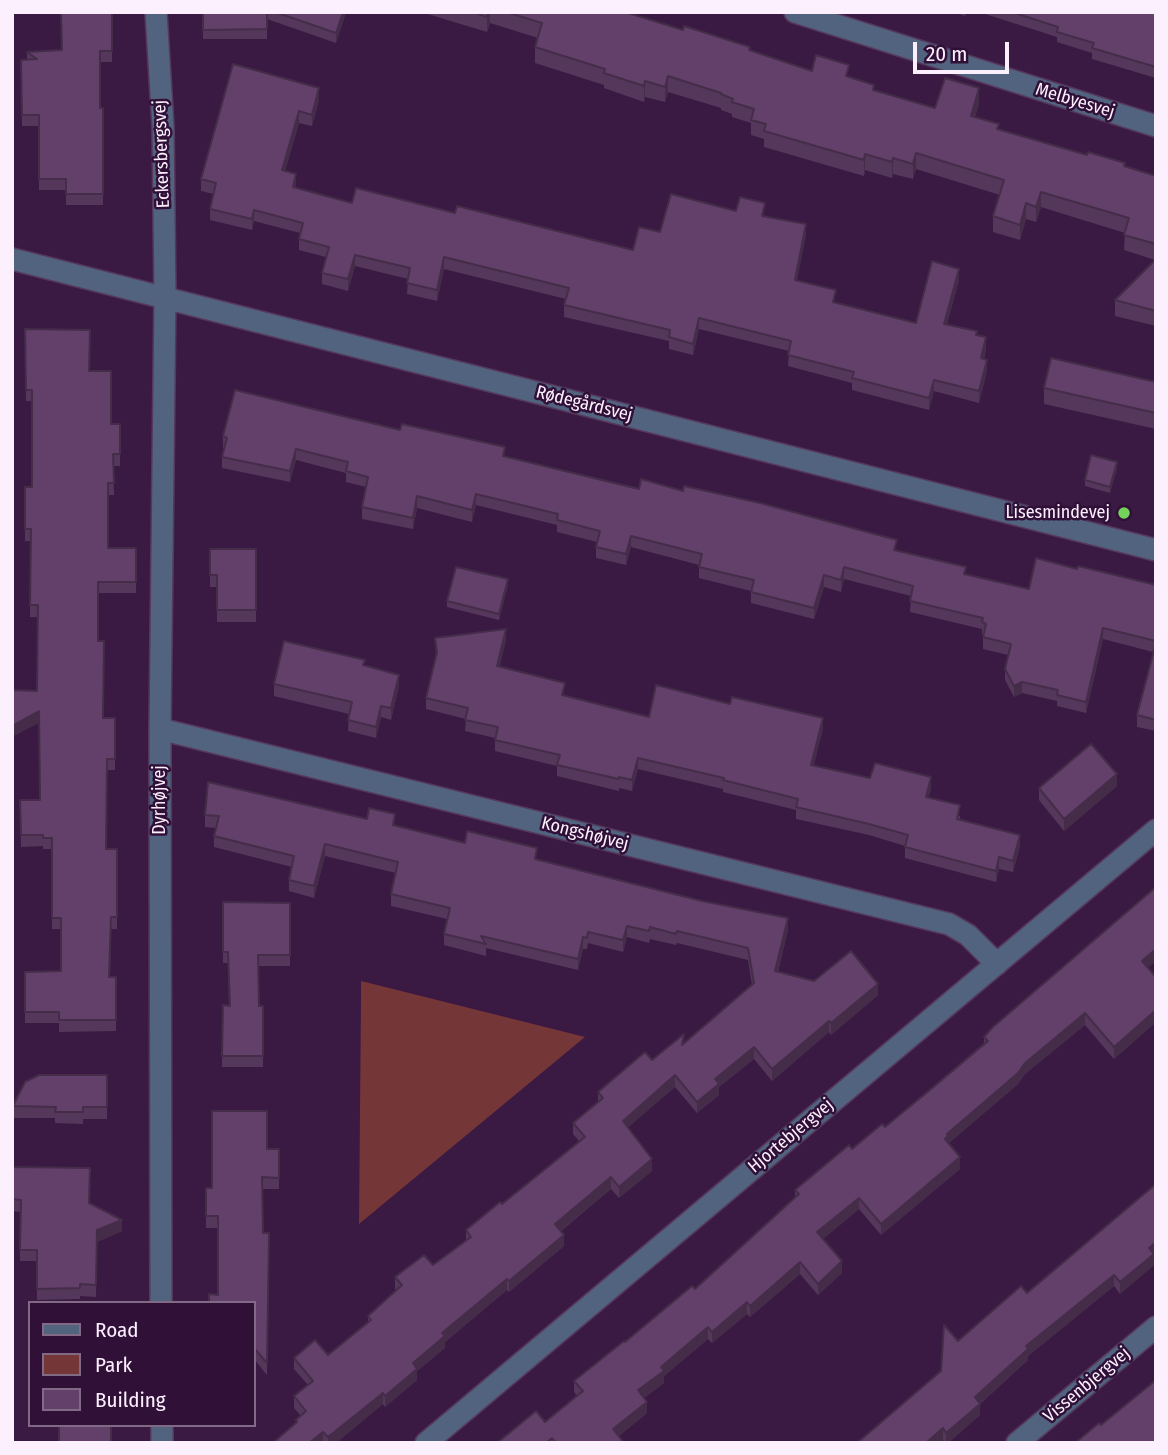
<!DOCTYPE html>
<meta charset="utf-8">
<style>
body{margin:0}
#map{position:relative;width:1168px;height:1455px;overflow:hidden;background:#3a1a42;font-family:"Fira Sans Condensed",sans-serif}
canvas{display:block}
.frame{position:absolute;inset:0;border:14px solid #fcf0ff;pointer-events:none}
.legend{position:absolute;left:28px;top:1301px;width:228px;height:126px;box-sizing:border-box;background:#301037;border:2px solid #826a87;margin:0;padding:9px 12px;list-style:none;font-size:21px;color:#fcf0ff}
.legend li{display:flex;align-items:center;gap:14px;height:35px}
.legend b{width:35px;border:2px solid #826a87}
.scale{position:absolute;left:913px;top:42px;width:96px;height:32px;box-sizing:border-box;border:4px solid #fcf0ff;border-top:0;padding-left:9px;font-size:21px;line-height:24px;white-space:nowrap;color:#fcf0ff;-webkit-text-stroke:5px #301037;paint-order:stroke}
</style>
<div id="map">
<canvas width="1168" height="1455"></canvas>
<div class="frame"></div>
<ul class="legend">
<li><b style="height:9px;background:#51637f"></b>Road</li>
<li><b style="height:19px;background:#753638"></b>Park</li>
<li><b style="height:19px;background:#62406a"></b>Building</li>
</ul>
<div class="scale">20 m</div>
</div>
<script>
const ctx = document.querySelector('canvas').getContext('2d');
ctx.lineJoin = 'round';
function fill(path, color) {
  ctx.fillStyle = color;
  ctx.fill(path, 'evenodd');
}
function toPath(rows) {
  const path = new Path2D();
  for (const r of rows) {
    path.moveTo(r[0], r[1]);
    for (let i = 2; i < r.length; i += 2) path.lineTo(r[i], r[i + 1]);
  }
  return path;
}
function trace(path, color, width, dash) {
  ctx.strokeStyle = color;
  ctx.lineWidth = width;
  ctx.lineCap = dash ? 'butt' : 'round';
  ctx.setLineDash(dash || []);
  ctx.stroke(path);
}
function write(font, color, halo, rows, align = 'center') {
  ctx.font = font + ' "Fira Sans Condensed",sans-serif';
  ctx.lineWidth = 5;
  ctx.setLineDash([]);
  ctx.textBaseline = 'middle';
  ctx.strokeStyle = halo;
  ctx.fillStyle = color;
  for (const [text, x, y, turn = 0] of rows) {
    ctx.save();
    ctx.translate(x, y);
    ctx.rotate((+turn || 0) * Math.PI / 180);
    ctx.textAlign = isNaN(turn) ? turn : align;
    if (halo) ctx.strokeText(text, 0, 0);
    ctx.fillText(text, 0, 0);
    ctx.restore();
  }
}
const green = toPath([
 [361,981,585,1037,359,1224,361,999]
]);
const minor = toPath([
 [156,12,163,126,165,296,160,729,161,1303],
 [795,12,1156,126],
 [12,259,1156,550],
 [160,729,949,924,968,935,997,964],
 [162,1425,162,1443],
 [426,1443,1156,830],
 [1017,1443,1156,1327]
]);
const wall = toPath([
 [112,12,112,62,100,62,100,108,103,108,103,205,66,205,66,190,39,190,39,126,22,126,21,60,27,59,27,52,62,50],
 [203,12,346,12,336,43,267,19,267,39,203,39],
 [421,12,626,12,812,71,849,78,874,90,935,108,979,104,975,117,999,129,1156,176,1156,326,1115,316,1115,300,1155,260,1124,250,1125,233,1041,207,1036,222,1026,219,1020,240,993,232,993,216,1000,195,916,169,913,179,893,174,892,178,865,170,864,176,764,147,764,139,751,135,751,123,732,117,732,114,721,110,721,108,668,92,665,102,645,97,644,102,604,88,604,85,535,63,535,47,538,38,490,23,487,32],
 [954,12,967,12,965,16],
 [979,12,1156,12,1156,78,1092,59,1092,53,1057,42,1057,37],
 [319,88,319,100,312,126,299,123,285,171,296,185,295,188,352,203,455,213,633,250,660,232,736,211,765,215,764,216,806,235,797,280,836,303,916,323,959,280,947,324,977,335,986,349,984,359,987,371,979,403,934,391,929,410,852,390,852,383,788,366,789,351,699,329,693,355,669,349,669,341,564,317,564,305,566,299,444,269,437,301,407,294,408,279,355,266,348,291,322,284,322,273,326,257,299,250,299,239,300,233,254,221,252,230,210,220,210,209,214,194,201,191,201,179],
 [25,329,89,371,111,424,120,424,120,466,113,466,114,495,108,495,108,548,136,548,136,593,98,593,98,641,103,718,115,718,115,770,107,770,106,849,117,849,117,929,111,929,110,977,116,977,116,1031,59,1032,59,1023,25,1023,25,972,61,971,61,929,52,929,52,849,43,849,43,846,21,847,20,800,40,800,39,723,37,691,38,617,30,617,30,541,25,541,25,487,32,487,32,401,26,401],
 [1156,382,1156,429,1044,404,1044,388],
 [223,436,505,456,897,550,966,574,1029,589,1077,569,1156,585,1156,731,1137,727,1137,715,1153,652,1103,639,1086,713,1057,706,1057,701,1022,693,1014,697,1005,680,1005,669,1008,655,983,649,983,634,982,634,982,629,910,612,911,596,844,579,841,592,824,587,814,619,751,603,751,591,699,578,699,565,631,547,626,565,596,558,596,547,597,542,557,532,557,525,476,505,472,522,417,508,413,529,362,519,362,507,366,487,346,482,346,473,296,460,290,482,222,468,222,457,224,448,223,448],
 [1117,468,1110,493,1085,486,1085,480],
 [210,549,256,549,256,622,217,622,217,587,210,587],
 [508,585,499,620,447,607,447,601],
 [435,638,506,640,499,667,564,695,649,717,823,729,813,766,870,778,931,789,928,797,960,816,960,819,1020,846,1013,872,999,869,996,882,905,858,905,846,869,835,796,819,796,810,723,792,723,789,638,769,632,791,619,788,619,791,557,776,557,766,495,751,495,738,465,731,466,719,426,709,426,698,436,657],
 [365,666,399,686,391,720,381,717,376,738,348,731,349,714,274,696,274,684],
 [1117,786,1064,831,1039,800,1039,788],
 [205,815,395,826,537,860,788,930,778,972,814,981,878,995,831,1035,829,1032,772,1081,754,1059,719,1087,719,1095,697,1113,675,1087,628,1127,652,1171,619,1198,611,1189,561,1231,564,1246,509,1292,507,1290,445,1342,445,1348,417,1371,417,1380,385,1407,383,1404,336,1443,273,1443,296,1423,296,1420,301,1416,294,1408,294,1396,308,1385,294,1369,294,1358,328,1355,368,1322,368,1316,397,1290,395,1289,395,1277,433,1265,466,1240,466,1230,502,1204,579,1141,573,1134,573,1123,598,1102,598,1092,652,1060,684,1044,752,985,748,960,677,943,676,945,650,939,649,943,627,937,623,952,588,943,587,949,583,949,578,970,486,948,486,956,444,945,444,934,447,919,391,906,391,894,396,873,325,856,314,898,289,891,289,880,292,867,214,847,214,836,216,828,205,827],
 [223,902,290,903,290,966,258,966,259,1006,263,1006,263,1067,222,1067,223,1005,229,1006,228,963,223,963],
 [1148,968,1156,977,1156,1022,1114,1059,1085,1025,1025,1074,1018,1084,949,1143,960,1169,881,1235,859,1209,823,1239,842,1273,818,1295,800,1274,750,1317,747,1314,712,1343,708,1339,664,1376,664,1383,644,1398,647,1413,619,1436,624,1443,497,1443,545,1422,577,1396,574,1392,574,1381,695,1289,795,1197,795,1190,885,1127,984,1043,984,1037],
 [107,1075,107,1119,83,1119,83,1124,55,1123,55,1118,13,1118,13,1106],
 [267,1149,279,1149,279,1189,262,1189,263,1233,269,1233,267,1375,254,1359,254,1303,218,1295,218,1228,206,1228,206,1188,212,1188],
 [12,1167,89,1203,122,1231,97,1242,96,1297,80,1296,80,1299,37,1300,37,1261,20,1261,20,1212,12,1211],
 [1156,1184,1156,1253,1154,1254,1154,1265,1120,1294,1114,1286,1028,1356,1028,1360,980,1404,980,1415,948,1443,945,1443,943,1440,939,1443,857,1443,941,1371,958,1341,1027,1293]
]);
const shadedWall = toPath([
 [343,12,346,12,336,43,336,33],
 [488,12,490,12,490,23,487,32,487,17],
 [668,76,668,92,665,102,665,87],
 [645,81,645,97,644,102,644,86],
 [319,88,319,100,312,126,312,115],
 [979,88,979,104,971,131,971,116],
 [299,111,299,123,282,181,282,170],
 [916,153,916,169,913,179,913,164],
 [865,154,865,170,864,176,864,160],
 [893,158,893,174,892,178,892,162],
 [296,174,296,185,293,199,293,187],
 [1041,192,1041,207,1036,222,1036,207],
 [1026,203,1026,219,1020,240,1020,225],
 [254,210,254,221,252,230,252,219],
 [806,224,806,235,795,291,795,280],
 [355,255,355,266,348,291,348,279],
 [444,257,444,269,437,301,437,290],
 [959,269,959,280,944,335,944,324],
 [699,318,699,329,693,355,693,344],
 [986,337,986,349,981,370,981,358],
 [987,360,987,371,979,403,979,391],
 [934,380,934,391,929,410,929,398],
 [296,449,296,460,290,482,290,471],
 [1117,462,1117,468,1110,493,1110,487],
 [476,494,476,505,472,522,472,510],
 [417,496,417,508,413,529,413,518],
 [631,536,631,547,626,565,626,554],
 [844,567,844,579,841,592,841,580],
 [824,575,824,587,814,619,814,608],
 [508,579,508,585,499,620,499,614],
 [1103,628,1103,639,1086,713,1086,702],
 [506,629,506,640,497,678,497,666],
 [399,675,399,686,391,720,391,708],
 [1022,682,1022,693,1014,697,1014,686],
 [381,706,381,717,376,738,376,727],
 [39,711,39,723,12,737,12,726],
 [823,718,823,729,811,777,811,765],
 [638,758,638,769,632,791,632,780],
 [1117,774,1117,786,1064,831,1064,819],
 [931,777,931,789,926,808,926,797],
 [1020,835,1020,846,1013,872,1013,861],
 [325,844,325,856,314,898,314,886],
 [999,857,999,869,996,882,996,871],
 [788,918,788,930,775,982,775,971],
 [627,926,627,937,623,952,623,940],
 [583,937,583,949,578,970,578,959],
 [1156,949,1156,961,1142,973,1142,961],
 [878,984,878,995,831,1035,831,1023],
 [1156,1010,1156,1022,1114,1059,1114,1047],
 [1085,1013,1085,1025,1025,1074,1018,1084,948,1144,945,1139,947,1134,1025,1063],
 [829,1021,829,1032,772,1081,772,1069],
 [754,1047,754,1059,719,1087,719,1095,697,1113,697,1102,715,1079],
 [675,1075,675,1087,623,1132,623,1121],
 [960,1157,960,1169,881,1235,881,1224],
 [652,1159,652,1171,619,1198,619,1187],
 [611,1177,611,1189,555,1235,555,1224],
 [859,1198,859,1209,817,1244,817,1232],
 [122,1220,122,1231,97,1242,96,1297,97,1230],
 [564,1235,564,1246,509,1292,509,1281],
 [1156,1242,1154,1265,1120,1294,1120,1282,1149,1248],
 [842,1261,842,1273,818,1295,818,1284],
 [800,1262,800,1274,750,1317,750,1306],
 [1114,1275,1114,1286,1028,1356,1028,1360,978,1405,980,1404,980,1415,948,1443,946,1443,946,1433,975,1397,1026,1346],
 [507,1279,507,1290,445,1342,445,1348,417,1371,417,1380,385,1407,385,1396,413,1363,442,1333],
 [747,1302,747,1314,712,1343,712,1332],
 [708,1327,708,1339,664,1376,664,1383,638,1402,638,1390,661,1367],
 [383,1393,383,1404,336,1443,328,1443,328,1437],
 [647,1402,647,1413,613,1441,613,1429],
 [943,1428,943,1440,939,1443,926,1443],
 [323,1432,323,1443,309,1443]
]);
const building = toPath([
 [61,12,112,12,112,51,100,51,100,108,103,108,103,194,66,194,66,179,39,179,39,115,22,115,21,60,37,59,27,52,62,50,61,12],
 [203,12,267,12,267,29,203,30,203,12],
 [275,12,343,12,336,33,275,12],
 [473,12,488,12,487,17,473,12],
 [506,12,625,12,683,30,684,26,750,47,749,50,812,71,816,55,849,65,846,76,874,85,873,90,935,108,945,78,979,88,971,116,999,124,997,129,1087,155,1088,152,1125,163,1124,166,1156,176,1156,244,1124,235,1129,218,1041,192,1036,207,1026,203,1020,225,993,216,1004,180,916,153,913,164,893,158,892,162,865,154,864,160,764,131,766,124,751,120,754,109,732,102,733,99,721,94,721,93,668,76,665,87,645,81,644,86,604,73,605,69,535,47,542,23,506,12],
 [1012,12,1156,12,1156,67,1092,48,1094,43,1057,32,1058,27,1012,12],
 [233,64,319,88,312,115,299,111,282,170,296,174,293,187,352,203,356,188,455,213,457,206,633,250,639,227,660,232,671,194,736,211,740,197,765,203,762,216,806,224,795,280,836,290,833,302,916,323,932,261,959,269,944,324,977,331,976,335,986,337,981,358,987,360,979,391,934,380,929,398,852,378,854,372,788,355,791,341,699,318,693,344,669,337,670,330,564,305,569,288,444,257,437,290,407,283,410,268,355,255,348,279,322,273,329,247,299,239,303,223,254,210,252,219,210,209,216,183,201,179,233,64],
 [1156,259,1156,311,1115,300,1156,259],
 [25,329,90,330,89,371,111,371,111,424,120,424,120,454,113,454,114,483,108,483,108,548,136,548,136,582,98,582,98,641,104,641,103,718,115,718,115,759,107,759,106,849,117,849,117,917,111,917,109,977,116,977,116,1020,59,1020,59,1012,25,1012,25,972,61,971,61,918,52,918,52,838,43,838,43,835,21,835,20,800,40,800,39,711,12,726,12,690,37,691,38,605,30,605,31,529,25,529,25,487,32,487,32,390,26,390,25,329],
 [1051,358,1156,382,1156,413,1044,388,1051,358],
 [235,390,400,430,402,424,505,447,503,456,639,489,641,479,683,491,684,486,760,503,897,540,894,550,966,567,964,574,1029,589,1036,558,1077,569,1078,566,1156,585,1156,641,1103,628,1086,702,1057,695,1058,690,1022,682,1014,686,1005,669,1011,644,983,637,986,624,982,622,983,618,910,601,913,586,844,567,841,580,824,575,814,608,751,592,754,580,699,567,702,554,631,536,626,554,596,547,600,531,557,520,558,514,476,494,472,510,417,496,413,518,362,507,368,477,346,471,348,462,296,449,290,471,222,457,227,438,223,436,235,390],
 [1091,455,1117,462,1110,487,1085,480,1091,455],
 [210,549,256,549,256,610,217,610,217,575,210,575,210,549],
 [456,567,508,579,499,614,447,601,456,567],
 [506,629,497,666,565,683,562,695,649,717,656,685,730,704,732,697,823,718,811,765,870,778,875,763,931,777,926,797,960,805,957,819,1020,835,1013,861,999,857,996,871,905,847,908,835,869,824,796,807,798,799,723,780,724,778,638,758,632,780,619,777,619,779,557,765,560,755,495,740,498,727,465,720,468,708,426,698,437,652,435,638,506,629],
 [284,641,365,660,363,665,399,675,391,708,381,706,376,727,348,720,352,702,274,684,284,641],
 [1156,643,1156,720,1137,715,1156,643],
 [1091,744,1117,774,1064,819,1039,788,1091,744],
 [208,782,367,819,369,808,395,814,393,825,465,843,467,831,537,848,535,859,702,901,788,918,775,971,814,981,851,951,878,984,831,1023,829,1021,772,1069,754,1047,715,1079,719,1084,697,1102,675,1075,623,1121,652,1159,619,1187,611,1177,555,1224,564,1235,509,1281,507,1279,442,1333,445,1336,413,1363,417,1369,385,1396,383,1393,328,1437,323,1432,309,1443,273,1443,297,1422,296,1420,306,1411,294,1396,313,1381,294,1358,315,1340,328,1355,371,1320,368,1316,402,1285,395,1277,424,1255,433,1265,471,1237,466,1230,500,1202,502,1204,585,1137,573,1123,603,1098,598,1092,645,1052,652,1060,684,1034,682,1045,754,983,748,948,677,931,676,934,650,927,649,931,627,926,623,940,588,932,587,938,583,937,578,959,481,936,486,944,444,934,450,908,391,894,398,862,325,844,314,886,289,880,294,856,214,836,219,816,205,815,208,782],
 [1156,887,1156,949,1142,961,1156,977,1156,1010,1114,1047,1085,1013,1025,1063,1018,1073,947,1134,948,1136,945,1139,960,1157,881,1224,859,1198,817,1232,842,1261,818,1284,800,1262,750,1306,747,1302,712,1332,708,1327,661,1367,664,1371,638,1390,647,1402,613,1429,624,1443,556,1443,552,1438,546,1443,497,1443,536,1411,545,1422,583,1391,574,1381,624,1341,625,1342,692,1286,695,1289,799,1194,795,1190,849,1145,852,1149,882,1124,885,1127,930,1090,988,1041,984,1037,993,1027,1156,887],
 [223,902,290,903,290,955,258,955,259,1006,263,1006,263,1056,222,1056,223,1005,230,1006,228,952,223,952,223,902],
 [39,1075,107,1075,107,1107,83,1107,83,1112,55,1112,56,1107,13,1106,25,1082,39,1075],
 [212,1111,267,1111,267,1149,279,1149,279,1178,262,1177,263,1233,269,1233,267,1363,254,1348,254,1303,209,1303,209,1294,218,1295,218,1216,206,1216,206,1188,212,1188,212,1111],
 [12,1167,90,1168,89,1203,122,1220,97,1230,96,1285,80,1284,80,1288,37,1289,37,1250,20,1250,21,1200,12,1199,12,1167],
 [1156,1184,1156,1242,1149,1248,1154,1254,1120,1282,1114,1275,1026,1346,1028,1349,975,1397,980,1404,946,1433,943,1428,926,1443,857,1443,941,1371,944,1325,958,1341,1021,1286,1027,1293,1156,1184],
 [1156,1380,1156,1443,1075,1443,1099,1423,1101,1425,1156,1380],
 [59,1425,111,1425,111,1443,59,1443,59,1425]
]);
const markers = [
 [1124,513,7,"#73d25c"]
];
const streetNames = [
 ["Melbyesvej",1075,101,17],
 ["Eckersbergsvej",162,154,-92],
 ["Rødegårdsvej",584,404,14],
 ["Dyrhøjvej",160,800,-90],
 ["Kongshøjvej",585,834,14],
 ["Hjortebjergvej",791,1136,-40],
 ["Vissenbjergvej",1087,1385,-40]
];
const poiNames = [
 ["Lisesmindevej",1110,513]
];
fill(green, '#753638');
trace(minor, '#55385c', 24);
trace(minor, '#51637f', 21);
fill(wall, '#54375b');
fill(shadedWall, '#452d4a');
fill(building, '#62406a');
trace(building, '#452d4a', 2);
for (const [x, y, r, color] of markers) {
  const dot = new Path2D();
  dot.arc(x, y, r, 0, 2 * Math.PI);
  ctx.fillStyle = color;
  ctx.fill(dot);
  trace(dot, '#301037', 2.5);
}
write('18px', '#fcf0ff', '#301037', streetNames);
write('18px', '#fcf0ff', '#301037', poiNames, 'right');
</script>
